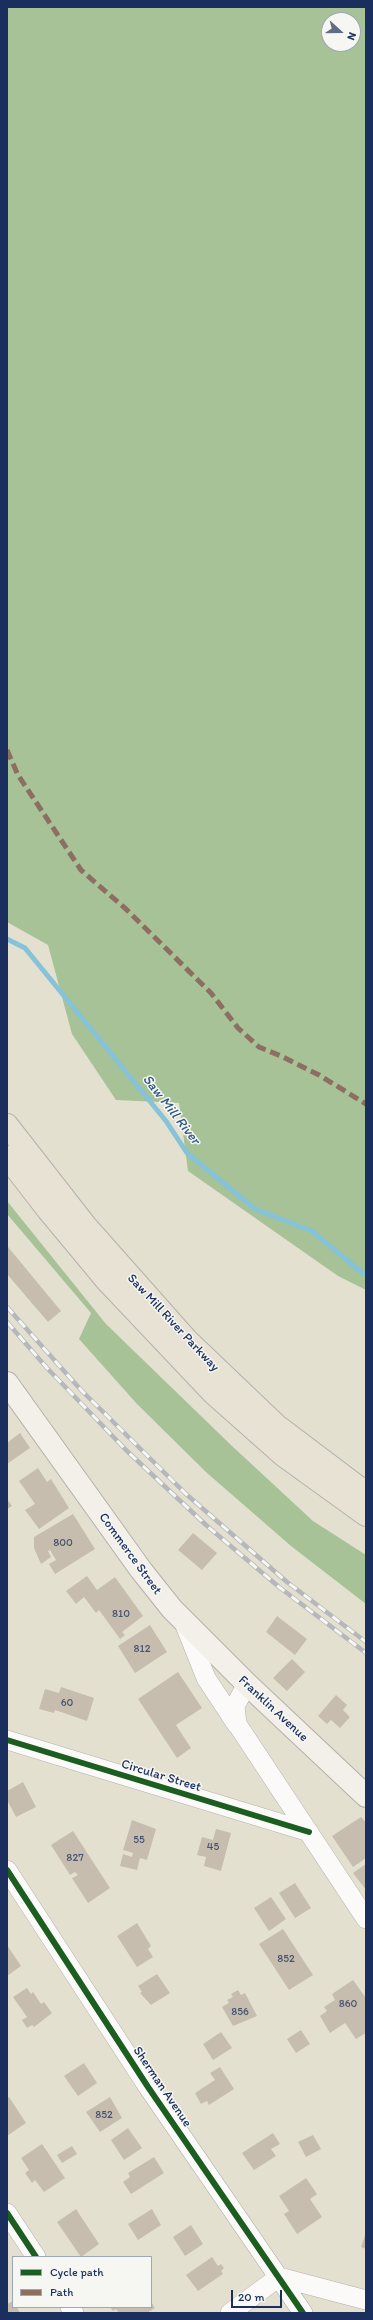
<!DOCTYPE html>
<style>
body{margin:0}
#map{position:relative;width:373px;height:2320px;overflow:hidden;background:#e4e0d0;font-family:Itim,sans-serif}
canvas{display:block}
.frame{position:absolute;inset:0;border:8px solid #1b2f5e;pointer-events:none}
.legend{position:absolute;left:12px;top:2256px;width:140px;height:52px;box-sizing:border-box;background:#f6f6f2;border:1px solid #9ea6b7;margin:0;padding:5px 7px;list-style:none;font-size:12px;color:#1b2f5e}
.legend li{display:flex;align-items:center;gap:8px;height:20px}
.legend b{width:20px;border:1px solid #9ea6b7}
.north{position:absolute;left:321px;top:12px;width:40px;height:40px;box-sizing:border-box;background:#f6f6f2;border:1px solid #9ea6b7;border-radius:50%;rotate:111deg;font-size:11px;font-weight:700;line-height:16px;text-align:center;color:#1b2f5e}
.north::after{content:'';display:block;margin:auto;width:14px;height:18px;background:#616d86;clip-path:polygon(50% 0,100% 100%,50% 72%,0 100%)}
.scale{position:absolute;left:231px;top:2290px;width:51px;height:18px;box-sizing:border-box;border:2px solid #1b2f5e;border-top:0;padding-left:5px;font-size:12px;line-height:14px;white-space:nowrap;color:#1b2f5e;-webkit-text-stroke:3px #f6f6f2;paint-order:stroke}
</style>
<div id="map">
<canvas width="373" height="2320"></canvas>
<div class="frame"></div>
<ul class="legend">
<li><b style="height:5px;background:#1b5e20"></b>Cycle path</li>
<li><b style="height:5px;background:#8d6e63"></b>Path</li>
</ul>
<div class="north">N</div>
<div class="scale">20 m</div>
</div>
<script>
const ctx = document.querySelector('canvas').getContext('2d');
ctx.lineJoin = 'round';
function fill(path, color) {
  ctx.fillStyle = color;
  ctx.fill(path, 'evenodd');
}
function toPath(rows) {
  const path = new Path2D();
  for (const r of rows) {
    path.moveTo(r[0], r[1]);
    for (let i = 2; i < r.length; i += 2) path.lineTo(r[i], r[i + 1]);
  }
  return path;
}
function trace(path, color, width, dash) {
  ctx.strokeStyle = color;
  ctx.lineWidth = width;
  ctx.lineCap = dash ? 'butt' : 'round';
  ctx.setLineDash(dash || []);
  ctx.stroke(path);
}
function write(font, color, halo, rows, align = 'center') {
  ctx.font = font + ' Itim,sans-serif';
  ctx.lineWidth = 3;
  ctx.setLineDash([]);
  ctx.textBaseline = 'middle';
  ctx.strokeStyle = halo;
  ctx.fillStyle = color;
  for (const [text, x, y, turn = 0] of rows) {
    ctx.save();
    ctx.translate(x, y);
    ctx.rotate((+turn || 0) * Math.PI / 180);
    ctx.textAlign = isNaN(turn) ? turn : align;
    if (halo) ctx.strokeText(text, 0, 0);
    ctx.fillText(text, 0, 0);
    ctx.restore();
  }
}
const forest = toPath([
 [7,7,366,7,366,1290,338,1276,188,1171,179,1103,116,1100,72,1034,48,945,7,922],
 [329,20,353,20,353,44,329,44],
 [7,1201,106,1324,232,1446,313,1521,366,1555,366,1604,291,1546,207,1473,137,1404,79,1339,91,1313,7,1214]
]);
const stream = toPath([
 [7,939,25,948,166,1121,187,1153,255,1209,312,1231,361,1272,366,1274]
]);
const building = toPath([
 [8,1247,61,1311,48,1322,7,1274],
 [20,1433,30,1448,7,1464,7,1443],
 [38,1468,47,1482,51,1479,69,1508,39,1529,25,1510,35,1504,19,1481],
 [7,1499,12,1506,7,1509],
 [73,1514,95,1549,55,1574,49,1564,56,1560,50,1550,48,1551,51,1557,41,1564,34,1548,34,1537],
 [193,1533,217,1553,202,1570,178,1550],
 [87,1576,97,1590,115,1577,143,1616,122,1632,125,1635,120,1639,99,1610,96,1613,84,1597,76,1604,66,1591],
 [277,1616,307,1639,295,1655,266,1632],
 [150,1625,167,1652,135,1673,118,1646],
 [292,1659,305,1672,287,1691,273,1678],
 [178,1672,202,1708,176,1725,191,1748,177,1758,138,1699],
 [61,1687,94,1698,87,1721,55,1710,54,1713,39,1709,45,1689,59,1693],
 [336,1695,347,1705,343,1710,350,1717,340,1728,331,1720,327,1724,318,1716],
 [23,1782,36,1807,16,1817,7,1800,7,1791],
 [361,1817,366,1822,366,1858,353,1867,332,1836],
 [132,1820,156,1829,147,1860,140,1858,137,1870,120,1866,123,1854,132,1857,133,1853,123,1850],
 [216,1829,231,1833,221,1871,204,1866,206,1857,197,1855,202,1837,213,1840],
 [73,1831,110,1888,88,1903,72,1878,78,1875,75,1872,70,1875,51,1845],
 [366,1864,366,1890,353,1873],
 [295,1883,311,1908,295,1918,279,1893],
 [271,1897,286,1919,269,1931,254,1908],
 [137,1923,151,1946,148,1949,153,1957,137,1967,117,1936],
 [283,1929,313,1975,289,1990,259,1944],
 [7,1945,21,1966,7,1976],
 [157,1974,170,1993,151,2005,140,1993,142,1992,138,1986],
 [353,1980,366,1998,366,2033,356,2039,345,2023,330,2033,320,2016,327,2011,324,2007,335,2000,332,1994],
 [27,1988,31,1994,33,1992,41,2004,44,2002,52,2013,34,2027,32,2025,27,2028,22,2020,27,2017,13,1997],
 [238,1990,241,1995,245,1993,257,2016,233,2026,222,2007,229,2003,227,2000,233,1997,231,1994],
 [301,2030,310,2044,296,2053,287,2039],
 [221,2032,232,2048,213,2060,203,2044],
 [84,2063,97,2083,78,2096,64,2076],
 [220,2067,234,2089,209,2105,207,2101,201,2104,195,2093,215,2080,210,2073],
 [9,2097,26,2123,7,2136,7,2098],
 [110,2097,122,2118,100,2132,86,2112],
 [128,2128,142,2148,124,2160,111,2140],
 [273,2133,280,2144,271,2149,276,2156,254,2170,242,2153],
 [313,2135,321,2149,306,2157,298,2142],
 [42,2144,65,2178,44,2192,35,2180,32,2183,25,2173,29,2170,21,2158],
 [72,2146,77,2154,62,2163,57,2155],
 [154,2157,164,2173,131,2194,123,2182,130,2177,128,2173],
 [306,2178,317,2194,310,2199,322,2217,297,2234,284,2214,289,2211,279,2196],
 [76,2209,99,2244,81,2257,57,2222],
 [152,2209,161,2225,138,2240,128,2224],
 [191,2225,203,2244,185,2256,173,2237],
 [366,2232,366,2249,361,2247],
 [212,2257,218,2266,221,2264,224,2268,221,2271,223,2274,198,2291,186,2275],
 [13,2301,13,2307,17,2307,20,2313,7,2313,7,2304],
 [151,2302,155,2308,147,2313,119,2313,116,2309,113,2311,110,2307,151,2307]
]);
const minor = toPath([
 [183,1620,206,1678,237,1725],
 [247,1684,235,1706,237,1724,366,1919],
 [7,1740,309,1832],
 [7,1870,148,2087,303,2313],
 [7,2213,36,2257],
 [70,2307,74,2313],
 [230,2313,279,2277,366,2300]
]);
const secondary = toPath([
 [7,1383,141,1570,172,1609,247,1684,366,1796]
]);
const trunk = toPath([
 [7,1125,85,1225,187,1340,276,1425,366,1493],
 [7,1157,48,1210,107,1281,213,1393,283,1455,366,1515]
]);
const rail = toPath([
 [7,1307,81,1390,186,1494,287,1582,366,1642],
 [7,1322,47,1368,127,1451,206,1525,279,1587,366,1653]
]);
const quiet = toPath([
 [7,750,18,775,81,870,127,910,211,993,238,1028,259,1047,281,1056,319,1075,366,1104]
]);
const cycleway = toPath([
 [7,1740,309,1832],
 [7,1870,148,2087,303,2313],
 [7,2213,36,2257]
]);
const numberNames = [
 ["800",63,1543],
 ["810",121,1614],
 ["812",142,1649],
 ["60",67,1703],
 ["55",139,1840],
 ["45",213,1847],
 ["827",75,1858],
 ["852",286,1959],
 ["860",348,2004],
 ["856",240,2012],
 ["852",104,2115]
];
const streetNames = [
 ["Saw Mill River Parkway",173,1323,47],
 ["Commerce Street",130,1554,54],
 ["Franklin Avenue",273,1709,43],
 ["Circular Street",161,1776,17],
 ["Sherman Avenue",162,2087,56]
];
const waterNames = [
 ["Saw Mill River",171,1110,52]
];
fill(forest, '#a6c296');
trace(stream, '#86c3d8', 5);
fill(building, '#c6bdae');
trace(minor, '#b2b1ac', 20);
trace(secondary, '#b2b1ac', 24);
trace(trunk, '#b2b1ac', 24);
trace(minor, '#fbfaf8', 19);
trace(secondary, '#f3f0ea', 22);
trace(trunk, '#e8e2d5', 22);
trace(rail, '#b5b7ba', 4.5);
trace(rail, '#f6f6f2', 3, [9]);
trace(quiet, '#8d6e63', 5, [10, 5]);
trace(cycleway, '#1b5e20', 6);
write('11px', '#465272', null, numberNames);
write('13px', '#1b2f5e', '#f6f6f2', streetNames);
write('italic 14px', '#2f5884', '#f6f6f2', waterNames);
</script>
